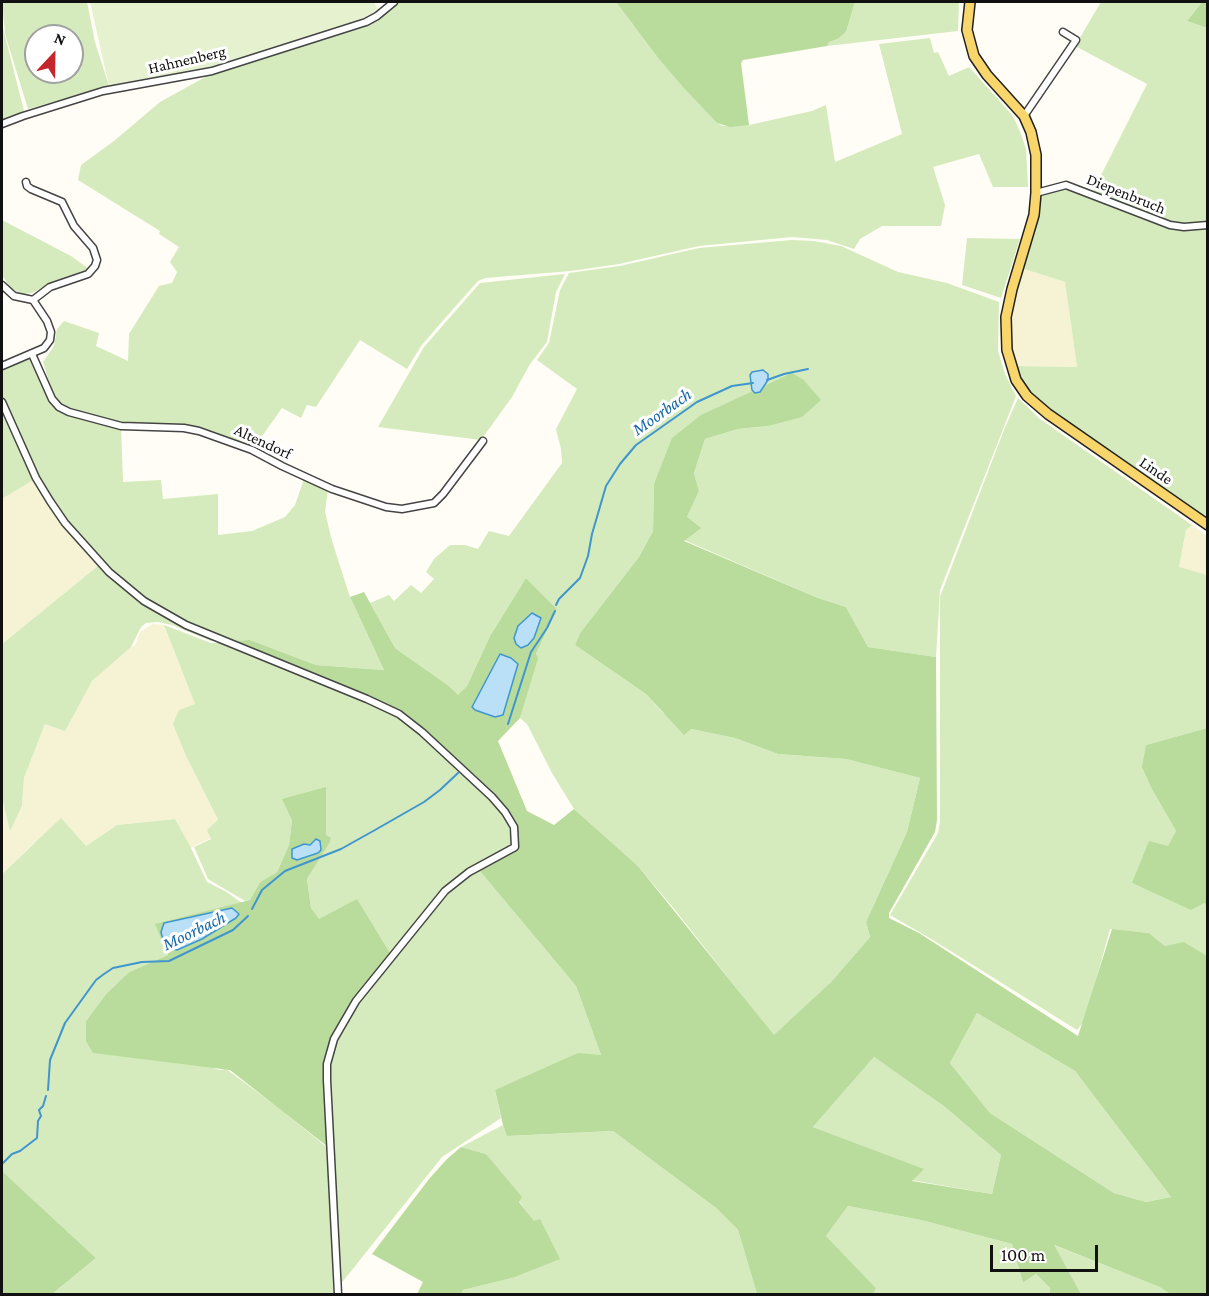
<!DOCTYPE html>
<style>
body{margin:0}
#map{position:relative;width:1209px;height:1296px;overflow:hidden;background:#fffdf5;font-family:"Crimson Pro",serif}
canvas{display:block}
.frame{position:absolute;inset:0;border:3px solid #111;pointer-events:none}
.north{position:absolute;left:24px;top:24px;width:60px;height:60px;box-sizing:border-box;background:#fff;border:2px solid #a0a0a0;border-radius:50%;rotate:22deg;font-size:16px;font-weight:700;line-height:24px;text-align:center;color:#111}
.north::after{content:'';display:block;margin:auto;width:21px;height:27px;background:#c4262e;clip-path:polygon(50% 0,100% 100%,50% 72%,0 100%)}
.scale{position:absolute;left:990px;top:1245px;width:108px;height:27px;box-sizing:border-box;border:3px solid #111;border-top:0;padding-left:8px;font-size:18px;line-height:21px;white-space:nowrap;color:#111;-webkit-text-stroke:4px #fff;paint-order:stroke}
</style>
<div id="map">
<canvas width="1209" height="1296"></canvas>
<div class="frame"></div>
<div class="north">N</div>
<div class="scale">100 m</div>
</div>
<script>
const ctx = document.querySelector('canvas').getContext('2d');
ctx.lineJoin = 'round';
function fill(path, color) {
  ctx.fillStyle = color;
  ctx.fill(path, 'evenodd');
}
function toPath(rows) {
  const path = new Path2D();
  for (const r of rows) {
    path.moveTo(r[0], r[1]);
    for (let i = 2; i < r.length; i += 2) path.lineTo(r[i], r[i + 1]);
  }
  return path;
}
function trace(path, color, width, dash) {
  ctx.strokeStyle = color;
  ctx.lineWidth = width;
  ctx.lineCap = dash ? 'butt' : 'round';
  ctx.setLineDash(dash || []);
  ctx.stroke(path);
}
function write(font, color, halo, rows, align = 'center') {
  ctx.font = font + ' "Crimson Pro",serif';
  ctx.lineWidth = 6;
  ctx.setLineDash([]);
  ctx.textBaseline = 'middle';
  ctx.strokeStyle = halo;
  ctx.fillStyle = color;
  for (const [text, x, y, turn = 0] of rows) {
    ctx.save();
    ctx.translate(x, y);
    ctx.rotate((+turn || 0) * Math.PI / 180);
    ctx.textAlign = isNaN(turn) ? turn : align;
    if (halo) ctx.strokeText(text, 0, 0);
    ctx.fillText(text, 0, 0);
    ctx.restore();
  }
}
const farmland = toPath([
 [1024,269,1065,282,1077,367,1015,366,1012,359,1010,323,1013,300],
 [35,479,64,523,99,565,2,644,2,499],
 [1192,525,1207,536,1207,575,1179,568,1186,530],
 [153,624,164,625,195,704,187,758,218,821,211,838,190,848,175,819,117,825,86,846,33,844,2,874,2,799,10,830,22,806,24,778,45,724,87,687,101,672,131,647,135,646,140,632]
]);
const green = toPath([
 [2,2,87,2,95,42,109,86,28,109,5,34],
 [36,36,72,36,72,72,36,72],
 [398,2,616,2,658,58,717,123,723,126,749,125,812,111,826,105,835,162,902,134,879,44,930,38,934,53,938,52,949,76,969,67,1013,116,1021,134,1026,149,1028,187,993,187,979,154,933,167,945,205,941,226,882,226,860,239,854,249,827,240,792,237,699,246,619,264,571,271,485,278,478,281,439,325,421,346,407,369,360,340,316,407,307,405,301,418,282,408,253,449,199,429,120,423,63,408,53,395,43,362,54,346,57,329,64,321,99,333,96,346,128,361,129,334,159,286,172,283,177,272,170,262,179,247,159,234,160,231,78,180,81,165,114,141,160,102,209,75,367,25,389,11],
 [855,2,959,2,958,31,827,46,829,42,838,39,846,32],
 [1101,2,1202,2,1187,21,1207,28,1207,223,1184,225,1171,224,1092,193,1147,84,1075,46],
 [2,24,24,111,2,121],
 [1066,186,1156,222,1207,226,1207,519,1090,441,1039,401,1020,379,1015,366,1077,367,1065,282,1024,269,1035,231,1039,194],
 [2,220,71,256,89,269,58,280,32,293,24,294,11,289,2,275],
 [967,238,1020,239,1001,298,962,285],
 [792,240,814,241,841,246,898,272,947,283,999,302,998,351,1005,374,1016,396,940,590,936,657,868,647,846,607,818,598,684,540,687,517,699,491,694,473,705,439,738,429,768,426,820,400,804,380,762,388,654,484,653,531,639,557,580,633,575,645,646,694,663,713,691,729,735,738,778,754,846,759,920,778,907,832,866,922,870,937,831,982,774,1036,675,910,638,866,574,809,552,773,527,724,520,718,537,658,536,654,557,609,526,578,490,636,467,686,458,696,449,686,395,648,370,603,389,595,394,601,411,585,421,593,434,579,426,572,434,559,450,545,465,545,478,549,489,531,509,536,562,463,561,449,556,429,577,389,537,360,549,343,560,290,569,273,620,266,699,248],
 [565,274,556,292,547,342,530,364,512,397,481,440,378,427,424,347,480,283],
 [32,355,58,408,121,428,123,482,161,480,163,499,218,494,218,535,252,531,285,517,295,505,304,479,328,489,325,512,332,541,350,597,384,670,316,665,250,640,229,641,186,623,145,600,110,570,66,522,51,501,18,438,2,399,2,368],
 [1018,398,1040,419,1192,525,1186,530,1179,567,1207,575,1207,728,1146,745,1153,791,1176,831,1169,846,1132,883,1167,898,1204,903,1207,906,1207,956,1165,946,1149,933,1110,929,1085,1020,1077,1030,933,940,890,915,938,833,940,821,940,597,1004,430],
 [2,406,35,479,2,499],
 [99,565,143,601,218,640,211,641,172,625,158,622,146,623,141,627,131,647,92,681,65,731,45,724,24,778,22,806,10,831,2,798,2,644],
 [164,625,211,643,226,643,367,700,399,717,413,727,462,771,499,809,509,826,511,843,504,850,460,875,446,887,391,955,318,919,311,908,307,879,329,844,292,820,289,845,277,872,260,882,250,900,245,901,208,879,194,847,211,839,207,830,218,820,187,758,173,724,179,710,195,704],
 [61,818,86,846,117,825,175,819,191,848,207,882,225,891,242,903,156,924,168,955,129,972,106,994,86,1021,219,1070,226,1069,275,1105,329,1149,334,1238,335,1292,333,1294,52,1294,96,1258,2,1171,2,874],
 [479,870,576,986,601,1055,495,1090,501,1118,442,1157,340,1285,329,1072,333,1044,357,1002,446,893,470,874],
 [977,1013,1075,1071,1171,1197,1146,1202,1114,1193,990,1113,950,1063],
 [874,1057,945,1107,1001,1155,992,1194,911,1180,923,1169,813,1127],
 [503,1125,508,1136,613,1131,716,1208,738,1230,757,1294,461,1294,463,1290,512,1278,540,1219,534,1222,486,1154,461,1147],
 [848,1206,921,1220,1012,1244,1023,1283,1036,1274,1050,1288,1049,1294,873,1294,876,1288,826,1236],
 [1053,1245,1161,1287,1170,1294,1081,1294]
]);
const forest = toPath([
 [616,2,855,2,846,32,838,39,829,42,827,46,743,60,741,63,749,125,730,127,717,123,684,88,658,58],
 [1202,2,1207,2,1207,28,1187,21],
 [792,373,804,380,821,400,802,417,768,426,738,429,705,439,694,473,699,491,687,517,701,528,684,541,818,598,846,607,868,647,936,657,937,820,935,832,889,913,889,918,919,933,1078,1036,1112,929,1149,933,1165,946,1184,942,1207,956,1207,1294,1170,1294,1160,1287,1054,1245,1081,1294,1049,1294,1050,1288,1036,1274,1023,1283,1012,1244,921,1220,848,1206,826,1236,876,1288,873,1294,757,1294,738,1230,716,1208,613,1131,507,1136,503,1125,495,1090,578,1053,601,1055,576,986,479,870,517,847,518,837,515,822,504,805,486,787,401,712,295,666,229,641,250,640,316,665,384,670,350,597,364,592,395,648,449,686,458,695,467,686,490,636,526,578,557,609,536,654,538,658,520,718,498,741,527,811,554,825,574,809,638,866,774,1035,831,982,870,937,866,922,907,832,920,778,846,759,778,754,735,738,691,729,684,735,646,694,575,645,580,633,639,557,653,531,654,484,672,438,701,415],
 [500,654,518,664,472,707],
 [977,1013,1075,1071,1171,1197,1146,1202,1114,1193,990,1113,950,1063],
 [874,1057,945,1107,1001,1155,992,1194,912,1181,924,1169,813,1127],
 [1207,728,1207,906,1204,903,1191,910,1132,883,1149,841,1168,846,1176,831,1153,791,1142,767,1146,745],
 [326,787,326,835,331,838,329,844,307,879,311,908,319,919,357,899,391,955,356,1000,330,1041,324,1063,323,1079,328,1147,230,1070,93,1053,86,1041,86,1021,106,994,129,972,168,955,155,924,250,900,260,882,277,872,289,845,292,820,282,799],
 [461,1147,486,1154,522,1197,519,1202,534,1221,540,1219,560,1259,512,1278,463,1290,461,1294,417,1294,423,1282,372,1254,429,1179,447,1159],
 [2,1171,96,1258,52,1294,2,1294]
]);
const pitch = toPath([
 [90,2,374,2,378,9,364,18,213,66,109,86]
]);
const water = toPath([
 [763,370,768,374,768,380,760,392,755,393,752,390,750,375,752,372,763,370],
 [532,613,541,618,534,638,528,645,521,648,516,644,514,638,518,626,532,613],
 [500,654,511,658,518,664,503,715,495,717,475,710,472,707,500,654],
 [316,839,320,841,321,850,318,853,297,860,292,858,292,849,304,844,310,845,316,839],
 [232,908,239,914,236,918,202,939,177,950,165,947,161,932,164,923,232,908]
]);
const stream = toPath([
 [767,380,784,374,808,369],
 [556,605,559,599,580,578,588,556,592,534,606,486,620,464,636,445,697,402,732,386,753,383],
 [508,724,531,652,547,628,555,611],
 [252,909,262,890,285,871,341,849,375,830,424,802,440,790,458,773],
 [48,1090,50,1060,65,1023,96,980,104,974,113,968,142,962,169,961,233,930,248,916],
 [2,1164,12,1154,20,1151,37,1138,38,1121,41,1116,39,1110,43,1106,46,1096]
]);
const street = toPath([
 [1024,116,1076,40,1063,32],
 [2,124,23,116,103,91,212,71,366,22,377,16,394,2],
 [26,182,27,186,31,189,62,202,74,226,93,248,97,260,95,266,88,274,50,287,33,300],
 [1036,193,1066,185,1170,225,1184,227,1208,225],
 [2,285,14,296,33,300,47,321,51,332,50,340,44,348,2,366],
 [32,354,52,399,59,407,69,412,121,426,184,428,199,431,252,450,282,466,332,489,386,507,402,509,434,503,443,494,483,441],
 [2,402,36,478,50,501,65,523,109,572,144,601,186,625,367,699,399,714,422,732,492,797,505,812,514,827,515,847,469,872,445,891,356,1001,334,1039,327,1064,327,1080,338,1294]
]);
const primary = toPath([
 [970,2,967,30,974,56,987,75,1024,116,1031,132,1036,155,1036,193,1034,215,1012,289,1006,317,1007,350,1016,380,1027,396,1048,414,1208,525]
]);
const streetNames = [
 ["Hahnenberg",187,60,-13],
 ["Diepenbruch",1126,194,22],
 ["Altendorf",263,442,25],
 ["Linde",1156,471,35]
];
const waterNames = [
 ["Moorbach",662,412,-35],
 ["Moorbach",194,931,-26]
];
fill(farmland, '#f6f3d4');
fill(green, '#d5ebbd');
fill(forest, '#b9dc9c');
fill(pitch, '#e6f2cf');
fill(water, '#b9e0f7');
trace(water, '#3f96cf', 1.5);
trace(stream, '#3f96cf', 2);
trace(street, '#444', 9);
trace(primary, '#222', 12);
trace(street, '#fff', 6);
trace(primary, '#f9d66b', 9);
write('16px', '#111', '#fff', streetNames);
write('italic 18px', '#1768a6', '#fff', waterNames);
</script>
